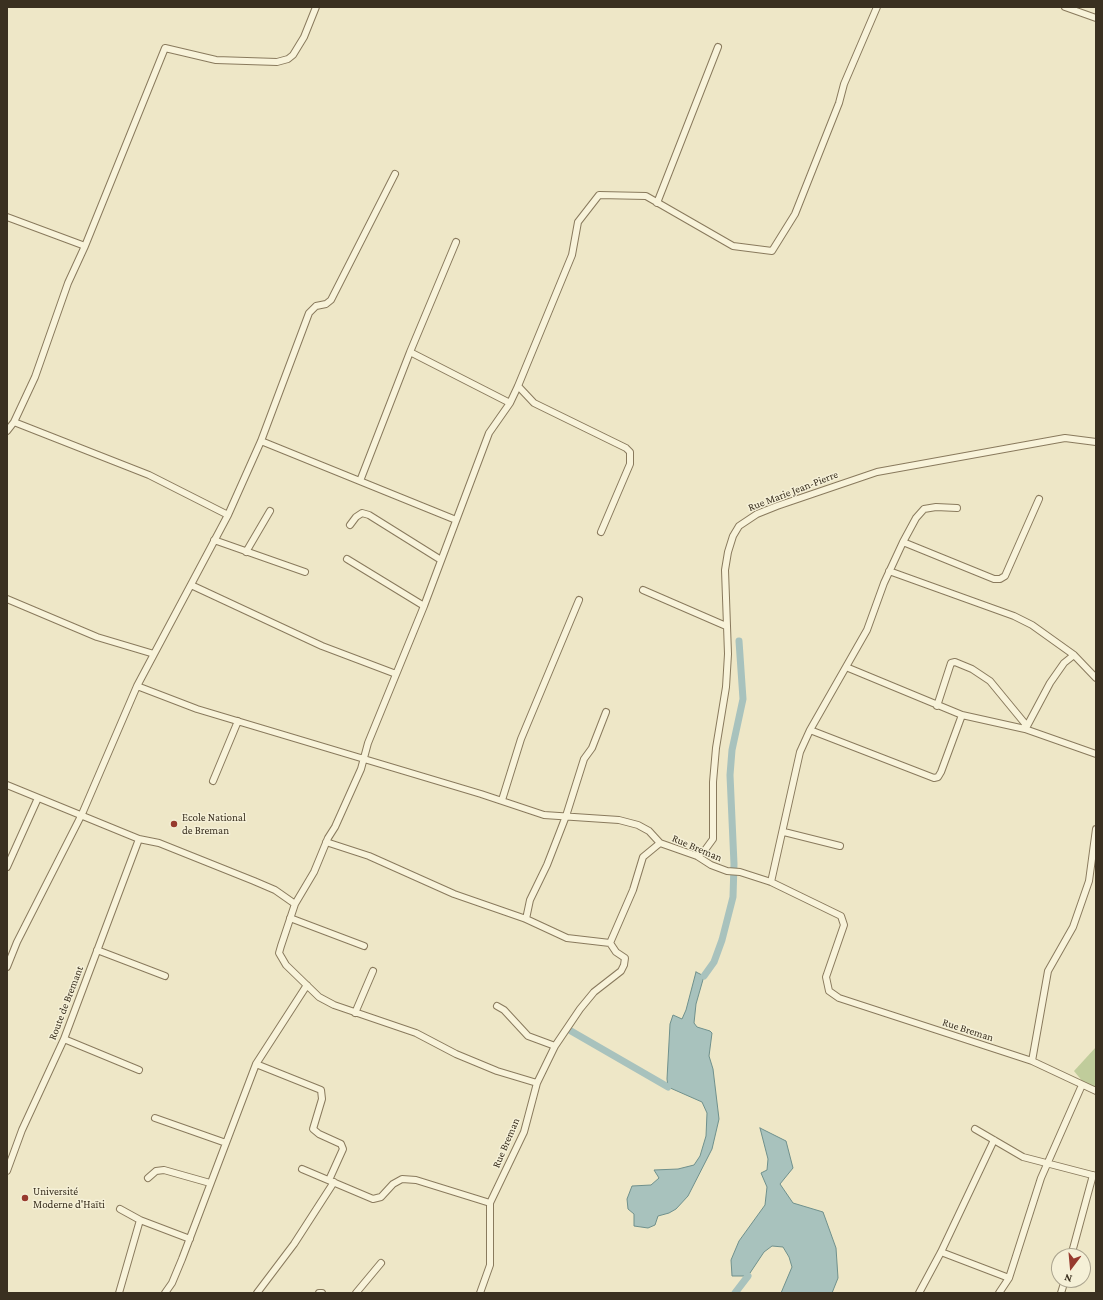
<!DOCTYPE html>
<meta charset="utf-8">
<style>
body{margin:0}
#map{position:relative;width:1103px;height:1300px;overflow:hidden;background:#eee7c7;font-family:"Crimson Pro",serif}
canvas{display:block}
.frame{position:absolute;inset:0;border:8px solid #3a3020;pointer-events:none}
.north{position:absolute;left:1051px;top:1248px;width:40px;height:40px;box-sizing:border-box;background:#f5f0d7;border:1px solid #aaa38e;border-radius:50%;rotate:196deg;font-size:11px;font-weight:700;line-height:16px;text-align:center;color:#3a3020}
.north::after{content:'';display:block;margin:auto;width:14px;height:18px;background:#973a2e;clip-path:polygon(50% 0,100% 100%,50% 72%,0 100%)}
</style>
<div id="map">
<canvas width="1103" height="1300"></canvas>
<div class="frame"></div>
<div class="north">N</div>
</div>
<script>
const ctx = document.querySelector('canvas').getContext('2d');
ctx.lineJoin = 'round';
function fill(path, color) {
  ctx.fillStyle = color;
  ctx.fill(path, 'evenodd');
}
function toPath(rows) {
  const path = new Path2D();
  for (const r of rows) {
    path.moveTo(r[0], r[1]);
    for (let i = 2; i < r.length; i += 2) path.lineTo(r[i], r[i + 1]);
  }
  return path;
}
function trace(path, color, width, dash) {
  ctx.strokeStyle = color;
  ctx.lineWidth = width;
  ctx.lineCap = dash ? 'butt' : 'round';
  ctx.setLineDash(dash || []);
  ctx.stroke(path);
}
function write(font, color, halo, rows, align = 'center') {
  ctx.font = font + ' "Crimson Pro",serif';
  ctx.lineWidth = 3;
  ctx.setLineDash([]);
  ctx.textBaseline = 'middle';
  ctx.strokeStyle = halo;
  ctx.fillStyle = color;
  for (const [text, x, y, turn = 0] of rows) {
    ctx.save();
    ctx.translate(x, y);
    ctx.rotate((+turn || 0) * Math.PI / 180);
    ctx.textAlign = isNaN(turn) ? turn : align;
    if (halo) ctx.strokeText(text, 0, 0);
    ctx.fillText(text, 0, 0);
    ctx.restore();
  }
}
const green = toPath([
 [1096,1047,1096,1088,1083,1082,1074,1071]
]);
const water = toPath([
 [696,972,704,976,696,1004,694,1023,697,1027,710,1031,712,1033,709,1056,713,1069,719,1119,712,1149,688,1196,676,1209,669,1213,658,1216,655,1225,648,1228,634,1226,634,1214,628,1209,627,1199,632,1186,651,1185,659,1178,654,1170,678,1169,694,1165,700,1156,706,1136,707,1113,702,1102,668,1087,667,1079,670,1024,673,1015,682,1019,686,1010,696,972],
 [760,1128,786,1141,793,1168,780,1184,793,1203,823,1212,836,1248,838,1278,832,1293,781,1293,792,1267,789,1257,783,1247,772,1246,764,1252,748,1276,732,1276,731,1260,739,1241,765,1205,767,1187,761,1173,767,1170,768,1159,760,1128]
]);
const canal = toPath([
 [704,976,714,962,722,940,733,897,734,864,730,775,732,750,743,699,739,641],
 [571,1031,668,1087],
 [735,1293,748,1276]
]);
const street = toPath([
 [1065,7,1096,18],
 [657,203,718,47],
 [7,217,85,246],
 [410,352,510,403],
 [518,386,534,403,626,448,630,452,630,464,601,532],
 [14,422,149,475,228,515],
 [7,431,14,422,35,377,68,283,85,246,165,48,216,60,277,62,288,59,293,55,304,37,316,7],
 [261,441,456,520],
 [360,481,410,352,456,242],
 [350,525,356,517,362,513,369,515,441,560],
 [214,540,305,572],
 [903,542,994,579,1000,579,1005,576,1039,499],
 [246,552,270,511],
 [347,559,424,606],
 [889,571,1014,616,1032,625,1074,655,1096,678],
 [191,585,322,646,396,674],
 [643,590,726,626],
 [7,599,97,637,154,654],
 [846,667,962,715,1025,729,1096,754],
 [137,686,197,709,481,794,544,815,619,820,638,825,649,831,660,843,697,856,711,865,727,871,740,872,771,882,841,916,844,925,826,977,829,991,839,998,1032,1061,1096,1091],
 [937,706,951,663,955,662,972,669,990,681,1027,726],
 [1026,728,1050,683,1064,663,1074,655],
 [810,730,934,778,938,777,941,772,962,715],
 [213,781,238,721],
 [7,785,139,839,159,843,254,881,275,890,295,904],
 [502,800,521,739,579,600],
 [784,832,840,846],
 [326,842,369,856,454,894,526,919,567,938,610,943],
 [697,856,705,850,713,839,713,782,716,748,726,687,728,654,725,570,728,552,733,536,739,526,757,514,777,506,877,472,1065,438,1096,442],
 [7,867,38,798],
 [771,882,800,752,810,730,867,630,884,583,903,542,916,518,924,509,936,507,957,508],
 [290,918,364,946],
 [526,919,530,900,547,865,566,816,584,759,592,748,606,712],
 [97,950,165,976],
 [7,967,17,942,82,814,137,686,228,515,261,441,309,313,316,306,326,304,331,300,395,174],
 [497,1006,504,1010,528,1036,555,1046],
 [355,1013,373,971],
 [64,1039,139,1070],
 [1032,1061,1048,971,1073,927,1089,881,1096,829],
 [256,1064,321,1090,322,1099,313,1129,319,1134,341,1144,343,1149,329,1180],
 [537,1083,497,1071,456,1054,416,1033,334,1005,319,997,286,965,279,953,281,946,295,904,314,872,328,838,335,827,361,769,368,743,424,606,489,433,510,403,518,386,572,255,578,222,599,195,646,196,733,246,772,251,795,214,839,103,844,84,877,7],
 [155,1118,226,1143],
 [975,1129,1023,1157,1096,1176],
 [302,1169,373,1199,381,1197,393,1184,402,1179,416,1180,490,1203],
 [7,1171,22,1130,64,1039,139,839],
 [148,1178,156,1171,164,1170,210,1183],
 [140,1220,190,1239],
 [941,1252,1009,1278],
 [1071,1256,1093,1175],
 [119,1293,140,1220,120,1209],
 [165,1293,172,1283,182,1259,256,1064,307,985],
 [257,1293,294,1244,334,1182],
 [319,1293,322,1293],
 [356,1293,381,1263],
 [480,1293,490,1265,490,1203,524,1132,537,1083,555,1046,580,1009,594,992,621,971,624,965,625,958,616,952,610,943,633,890,643,857,660,843],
 [919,1293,941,1252,994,1140],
 [999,1293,1009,1278,1041,1178,1082,1085],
 [1061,1293,1065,1280]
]);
const markers = [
 [174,824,4,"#973a2e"],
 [25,1198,4,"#973a2e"]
];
const streetNames = [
 ["Rue Marie Jean-Pierre",793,491,-21],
 ["Rue Breman",697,848,23],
 ["Route de Bremant",66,1003,-69],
 ["Rue Breman",968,1030,18],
 ["Rue Breman",506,1143,-67]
];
const poiNames = [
 ["Ecole National",182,818],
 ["de Breman",182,831],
 ["Université",33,1192],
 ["Moderne d'Haïti",33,1205]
];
fill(green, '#c0cc9b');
fill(water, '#a8c2bd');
trace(water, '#6f908c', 1);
trace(canal, '#a8c2bd', 7);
trace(street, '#897a5d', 8);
trace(street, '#f8f3da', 6);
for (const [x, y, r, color] of markers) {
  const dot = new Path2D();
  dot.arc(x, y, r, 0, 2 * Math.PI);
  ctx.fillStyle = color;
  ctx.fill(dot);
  trace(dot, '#f5f0d7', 1.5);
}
write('11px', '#3a3020', '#f5f0d7', streetNames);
write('11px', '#3a3020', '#f5f0d7', poiNames, 'left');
</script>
